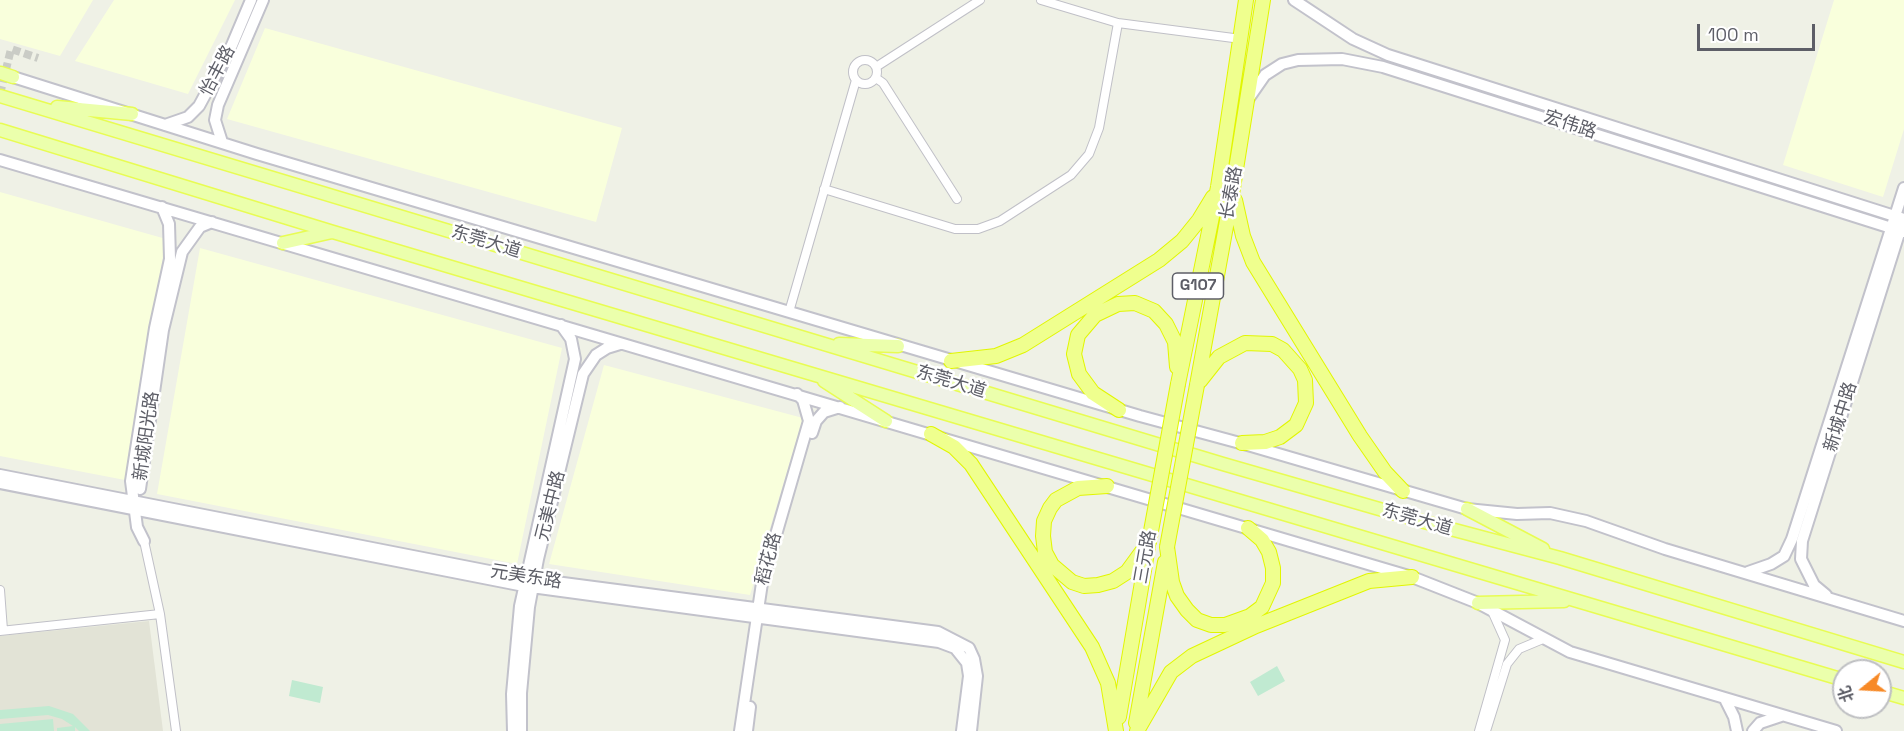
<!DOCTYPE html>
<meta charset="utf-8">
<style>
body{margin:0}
#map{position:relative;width:1904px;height:731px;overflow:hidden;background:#eff1e6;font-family:"Space Grotesk","Noto Sans SC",sans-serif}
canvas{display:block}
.north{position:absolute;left:1832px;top:659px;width:60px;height:60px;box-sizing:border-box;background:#fff;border:2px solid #bebfc2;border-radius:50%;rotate:252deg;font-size:16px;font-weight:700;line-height:24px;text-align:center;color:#5d5e67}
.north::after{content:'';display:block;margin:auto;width:21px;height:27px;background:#f78926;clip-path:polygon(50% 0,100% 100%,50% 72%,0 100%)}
.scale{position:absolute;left:1697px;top:24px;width:118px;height:27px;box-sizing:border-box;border:3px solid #5d5e67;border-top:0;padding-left:8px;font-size:18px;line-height:21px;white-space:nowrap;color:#5d5e67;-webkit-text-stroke:4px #fff;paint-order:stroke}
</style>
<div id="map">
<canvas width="1904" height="731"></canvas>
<div class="north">北</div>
<div class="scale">100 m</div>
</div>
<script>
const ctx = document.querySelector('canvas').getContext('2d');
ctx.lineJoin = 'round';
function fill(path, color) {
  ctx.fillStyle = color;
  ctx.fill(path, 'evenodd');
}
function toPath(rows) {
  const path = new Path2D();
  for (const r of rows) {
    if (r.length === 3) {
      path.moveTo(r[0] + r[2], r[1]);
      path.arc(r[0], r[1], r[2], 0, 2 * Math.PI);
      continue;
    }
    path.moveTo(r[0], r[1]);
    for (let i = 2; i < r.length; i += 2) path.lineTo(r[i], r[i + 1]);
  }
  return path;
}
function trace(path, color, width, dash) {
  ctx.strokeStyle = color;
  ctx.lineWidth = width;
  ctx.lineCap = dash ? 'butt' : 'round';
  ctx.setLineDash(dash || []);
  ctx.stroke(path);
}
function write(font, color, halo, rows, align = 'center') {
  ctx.font = font + ' "Space Grotesk","Noto Sans SC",sans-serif';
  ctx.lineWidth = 5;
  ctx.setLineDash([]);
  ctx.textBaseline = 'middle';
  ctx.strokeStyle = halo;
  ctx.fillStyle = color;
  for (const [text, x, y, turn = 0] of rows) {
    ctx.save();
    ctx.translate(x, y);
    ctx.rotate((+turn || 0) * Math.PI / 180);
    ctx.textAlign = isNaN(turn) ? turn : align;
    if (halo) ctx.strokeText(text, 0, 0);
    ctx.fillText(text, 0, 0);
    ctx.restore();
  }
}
const commercial = toPath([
 [0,0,93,0,60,56,0,39],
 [114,0,235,0,188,94,75,61],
 [1834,0,1904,0,1904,129,1883,197,1783,165],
 [265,28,622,128,596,222,227,119],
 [0,192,166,239,125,480,0,456],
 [200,248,562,348,517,564,157,494],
 [604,365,803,418,750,595,549,564]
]);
const education = toPath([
 [149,621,163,731,0,731,0,636]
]);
const green = toPath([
 [1277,666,1285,681,1258,696,1250,682],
 [292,680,323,687,320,703,289,696],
 [49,706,73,714,90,731,79,731,75,727,75,731,57,731,57,728,73,726,62,719,48,715,0,719,0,710],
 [53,719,54,731,0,731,0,724]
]);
const streetTunnel = toPath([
 [0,94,11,49,38,58]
]);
const street = toPath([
 [1041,0,1118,23,1241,39],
 [865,72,12],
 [876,67,980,0],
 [876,78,883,83,957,199],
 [824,189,955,229,978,229,1000,221,1071,175,1089,154,1099,128,1118,23],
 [789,312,856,80],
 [144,541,160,614,176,731],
 [0,590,3,630],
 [0,631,160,614],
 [1479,731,1505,640,1492,611],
 [1486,731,1507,664,1519,649,1543,639]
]);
const secondary = toPath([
 [1294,0,1353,39,1388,55,1904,219],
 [13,77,257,154,1140,416,1251,446,1467,509,1517,514,1550,513,1586,521,1665,549,1904,621],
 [1249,98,1265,75,1282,64,1298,60,1342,59,1383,67,1904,232],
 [165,125,188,117,199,106,232,45,251,0],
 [222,142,215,120,218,105,263,0],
 [0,160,1412,577,1478,603,1570,652,1836,731],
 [812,433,816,421,824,412,840,407],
 [0,475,525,578,938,632,969,648,974,659,977,676,971,731],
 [0,483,524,586,939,642,955,648,967,663,969,676,962,731],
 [140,489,163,330,182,252,200,227,212,222],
 [144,541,137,527,131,481,155,328,170,259,169,224,162,207],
 [1748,572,1771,564,1784,556,1792,539,1904,188],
 [1826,595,1814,585,1801,559,1802,541,1902,224],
 [1725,699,1734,717,1737,731],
 [513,731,512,694,520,606,575,359,571,339,561,325],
 [521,731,521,693,529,607,538,559,583,374,596,355,607,348,620,344],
 [740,731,762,583,809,421,803,400,797,394],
 [747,731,750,707],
 [1753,731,1760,723,1781,716]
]);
const primary = toPath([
 [1,73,13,77],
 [0,96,1223,464,1428,523,1560,558,1904,662],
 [57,107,132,114],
 [0,130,333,232,1844,680],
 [283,243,332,232],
 [839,344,898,346],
 [824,381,886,421],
 [1467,509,1543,549],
 [1478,603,1564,601],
 [1880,691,1904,698]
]);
const highway = toPath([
 [1235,200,1243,236,1253,262,1360,436,1385,472,1403,491],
 [951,361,996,356,1023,345,1159,260,1182,241,1199,220,1213,197],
 [1200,381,1219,357,1245,343,1272,344,1283,350,1300,369,1305,380,1306,403,1296,425,1280,437,1265,442,1242,443],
 [1178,384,1218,187,1246,0],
 [1197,385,1233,188,1263,0],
 [1119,410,1093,393,1079,374,1074,354,1078,335,1095,315,1118,304,1135,303,1154,311,1166,324,1175,342,1177,367],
 [931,434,954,447,971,464,1092,647,1108,683,1116,731],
 [1107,486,1078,488,1056,500,1050,508,1044,521,1043,536,1045,552,1052,565,1072,582,1084,586,1098,585,1113,581,1127,572,1149,542],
 [1167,547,1172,582,1177,596,1187,610,1197,620,1211,625,1225,625,1250,616,1262,607,1273,583,1273,568,1269,552,1262,540,1248,528],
 [1119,717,1148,547],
 [1136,723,1165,562],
 [1137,731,1171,672,1192,656,1256,626,1369,581,1412,577]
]);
const highwayBridge = toPath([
 [1149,542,1178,384],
 [1167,547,1197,385]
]);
const shields = [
 [1198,286,51]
];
const shieldNames = [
 ["G107",1198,286]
];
const streetNames = [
 ["怡丰路",218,71,-62],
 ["宏伟路",1570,125,18],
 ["长泰路",1232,193,-80],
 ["东莞大道",486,242,17],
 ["东莞大道",951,382,17],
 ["新城中路",1841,417,-73],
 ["新城阳光路",147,436,-82],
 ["元美中路",551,506,-76],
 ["东莞大道",1417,520,16],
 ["三元路",1146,557,-80],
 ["稻花路",769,559,-75],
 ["元美东路",526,577,9]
];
fill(commercial, '#f9ffdc');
fill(education, '#e2e3d6');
fill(green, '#c0ead1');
trace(streetTunnel, '#caccc6', 8, [8, 4]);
trace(street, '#c0c0c7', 10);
trace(secondary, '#c2c2cb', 14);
trace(primary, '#e8fc53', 15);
trace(highway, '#e1f600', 16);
trace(street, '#fff', 8);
trace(secondary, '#fff', 10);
trace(primary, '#ebffac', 12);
trace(highway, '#efff8e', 14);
trace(highwayBridge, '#e1f600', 16, []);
trace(highwayBridge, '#efff8e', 14);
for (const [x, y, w] of shields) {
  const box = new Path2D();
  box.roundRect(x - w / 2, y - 13, w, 26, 4.5);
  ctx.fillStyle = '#fff';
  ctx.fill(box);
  trace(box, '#5d5e67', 1.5);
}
write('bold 16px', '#5d5e67', null, shieldNames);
write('18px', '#5d5e67', '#fff', streetNames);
</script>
